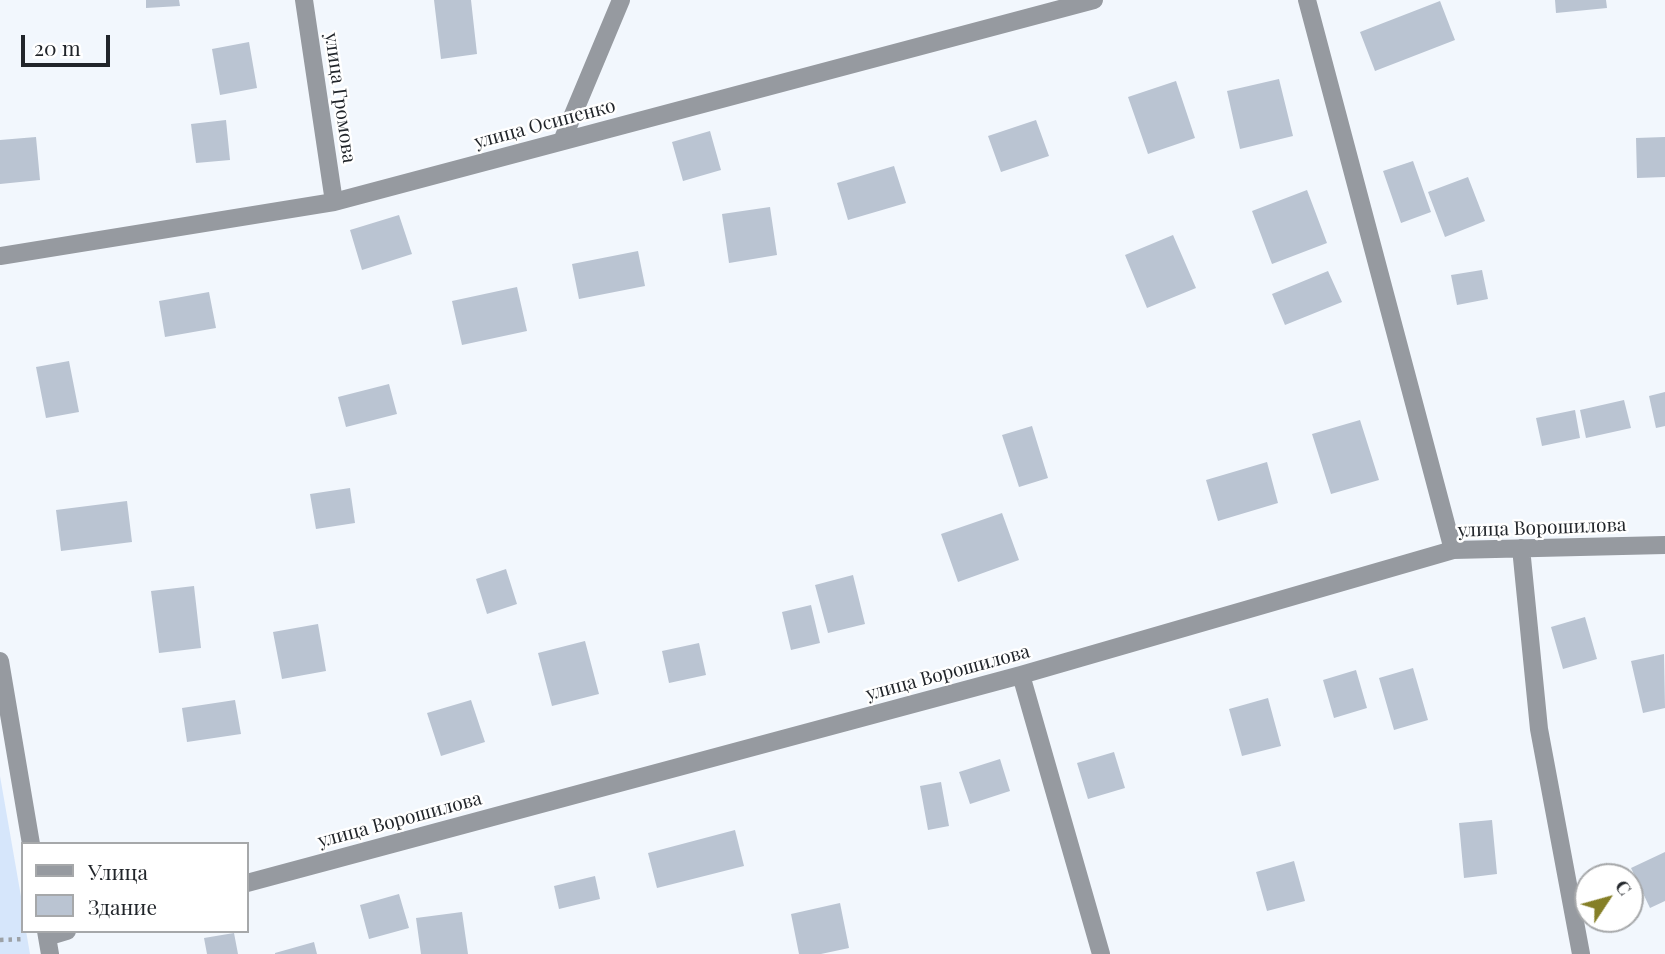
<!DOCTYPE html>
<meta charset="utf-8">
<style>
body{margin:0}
#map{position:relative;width:1665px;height:954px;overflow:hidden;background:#f2f7fd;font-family:"Playfair Display",serif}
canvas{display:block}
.legend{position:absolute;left:21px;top:842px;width:228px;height:91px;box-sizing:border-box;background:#fff;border:2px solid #a6a8aa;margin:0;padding:9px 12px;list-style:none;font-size:21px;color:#21252a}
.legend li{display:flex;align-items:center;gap:14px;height:35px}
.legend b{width:35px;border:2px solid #a6a8aa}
.north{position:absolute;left:1574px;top:863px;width:70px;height:70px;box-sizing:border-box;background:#fff;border:2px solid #a6a8aa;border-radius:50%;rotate:54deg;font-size:19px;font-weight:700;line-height:28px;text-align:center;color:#21252a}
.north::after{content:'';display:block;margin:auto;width:24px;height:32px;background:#857f27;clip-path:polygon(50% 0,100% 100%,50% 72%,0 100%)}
.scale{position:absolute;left:21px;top:35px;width:89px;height:32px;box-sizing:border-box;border:4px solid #21252a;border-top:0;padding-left:9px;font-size:21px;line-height:24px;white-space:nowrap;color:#21252a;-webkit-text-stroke:5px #fff;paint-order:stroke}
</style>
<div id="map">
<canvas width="1665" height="954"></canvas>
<ul class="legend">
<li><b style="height:9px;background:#969aa0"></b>Улица</li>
<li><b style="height:19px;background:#bac4d2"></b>Здание</li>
</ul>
<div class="north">С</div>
<div class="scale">20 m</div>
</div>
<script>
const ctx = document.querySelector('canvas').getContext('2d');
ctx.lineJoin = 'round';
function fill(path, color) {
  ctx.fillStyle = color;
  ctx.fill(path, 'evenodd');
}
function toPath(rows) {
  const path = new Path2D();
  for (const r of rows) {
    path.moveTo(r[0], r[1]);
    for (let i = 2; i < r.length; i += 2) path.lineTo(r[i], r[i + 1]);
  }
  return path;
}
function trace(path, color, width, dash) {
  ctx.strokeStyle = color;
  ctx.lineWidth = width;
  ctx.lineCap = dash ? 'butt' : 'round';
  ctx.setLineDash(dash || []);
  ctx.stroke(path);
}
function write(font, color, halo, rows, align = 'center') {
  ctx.font = font + ' "Playfair Display",serif';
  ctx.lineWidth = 5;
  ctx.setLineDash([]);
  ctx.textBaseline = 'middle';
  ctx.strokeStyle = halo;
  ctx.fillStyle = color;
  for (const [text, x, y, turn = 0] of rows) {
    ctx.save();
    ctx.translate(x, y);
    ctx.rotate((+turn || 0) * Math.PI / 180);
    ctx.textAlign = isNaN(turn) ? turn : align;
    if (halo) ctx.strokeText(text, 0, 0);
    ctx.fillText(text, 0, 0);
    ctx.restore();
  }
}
const green = toPath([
 [0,776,23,908,23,931,26,931,30,954,0,954]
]);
const building = toPath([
 [146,0,179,0,180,6,146,8],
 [434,0,471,0,477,54,441,59],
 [1555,0,1606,0,1607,8,1556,13],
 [1440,1,1455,40,1375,71,1360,32],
 [249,42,257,88,220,95,212,49],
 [1279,79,1293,136,1240,149,1227,91],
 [1176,81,1195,138,1148,154,1128,97],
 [226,120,230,160,196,163,191,124],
 [1036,120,1049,156,1001,172,988,136],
 [710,131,721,170,683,181,672,142],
 [36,137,40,180,0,184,0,140],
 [1665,137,1665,177,1637,178,1636,138],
 [1413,161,1431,212,1401,223,1383,171],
 [894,166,906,203,848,220,837,183],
 [1468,177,1485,221,1445,237,1428,192],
 [1307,190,1327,243,1272,264,1252,211],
 [770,207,777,255,729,263,722,214],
 [399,215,412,254,362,270,350,230],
 [1173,235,1196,288,1147,308,1125,255],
 [638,251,645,286,579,299,572,264],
 [1482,270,1488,299,1457,305,1451,275],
 [1328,271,1342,302,1285,325,1272,294],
 [517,287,527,331,462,345,452,301],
 [209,292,216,328,165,337,159,301],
 [69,361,79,412,46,418,36,367],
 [389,384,397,414,346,427,338,397],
 [1665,392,1665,426,1656,428,1649,396],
 [1624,400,1631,428,1586,438,1580,410],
 [1575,410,1580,438,1542,446,1536,418],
 [1360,420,1379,480,1331,494,1312,434],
 [1032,426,1048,478,1019,487,1002,435],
 [1267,462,1278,503,1218,521,1206,480],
 [350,488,355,523,316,529,310,494],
 [127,501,132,542,61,551,56,510],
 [1002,513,1019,560,958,582,941,534],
 [506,569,517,604,487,614,476,579],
 [853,575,865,624,828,633,815,585],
 [194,586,201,648,159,653,151,591],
 [811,605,820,643,791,650,782,612],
 [1585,617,1597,659,1563,669,1551,627],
 [318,624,326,671,282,679,273,632],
 [585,641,599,694,552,706,538,653],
 [699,643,706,675,669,683,662,651],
 [1664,654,1665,708,1643,713,1631,661],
 [1413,668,1428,720,1394,730,1379,678],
 [1356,670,1367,708,1334,718,1323,680],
 [1268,698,1281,746,1242,756,1229,709],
 [235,700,241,734,187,742,182,708],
 [471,700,485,742,441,756,427,713],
 [1114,752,1125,788,1088,799,1077,763],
 [1000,759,1010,791,970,804,959,772],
 [941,782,949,826,928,830,920,786],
 [1492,820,1497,874,1464,878,1459,823],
 [735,830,744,866,657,888,648,853],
 [1665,852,1665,901,1650,908,1631,868],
 [1294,861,1305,901,1267,911,1256,872],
 [595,876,600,899,559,909,554,886],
 [399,894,409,928,369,939,360,905],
 [840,903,849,948,821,954,799,954,791,914],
 [462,912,468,954,421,954,416,918],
 [234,933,238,954,207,954,204,938],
 [314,942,317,954,275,954,275,953]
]);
const path = toPath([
 [0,940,25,939]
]);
const minor = toPath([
 [304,0,334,202],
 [1307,0,1453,550],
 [562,141,621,0],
 [0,256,334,202,1094,0],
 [1521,548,1539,729,1581,954],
 [0,661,31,844],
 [1021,675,1101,954],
 [247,883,1021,675,1453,550,1665,545],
 [46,931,50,954],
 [47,937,67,931]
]);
const streetNames = [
 ["улица Громова",340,98,82],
 ["улица Осипенко",545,124,-15],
 ["улица Ворошилова",1542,528,-2],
 ["улица Ворошилова",948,673,-15],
 ["улица Ворошилова",400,820,-15]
];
fill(green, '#d6e6fb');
fill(building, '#bac4d2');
trace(path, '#9ca1a6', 4.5, [3.5, 5]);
trace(minor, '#969aa0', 18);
write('19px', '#21252a', '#fff', streetNames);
</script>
